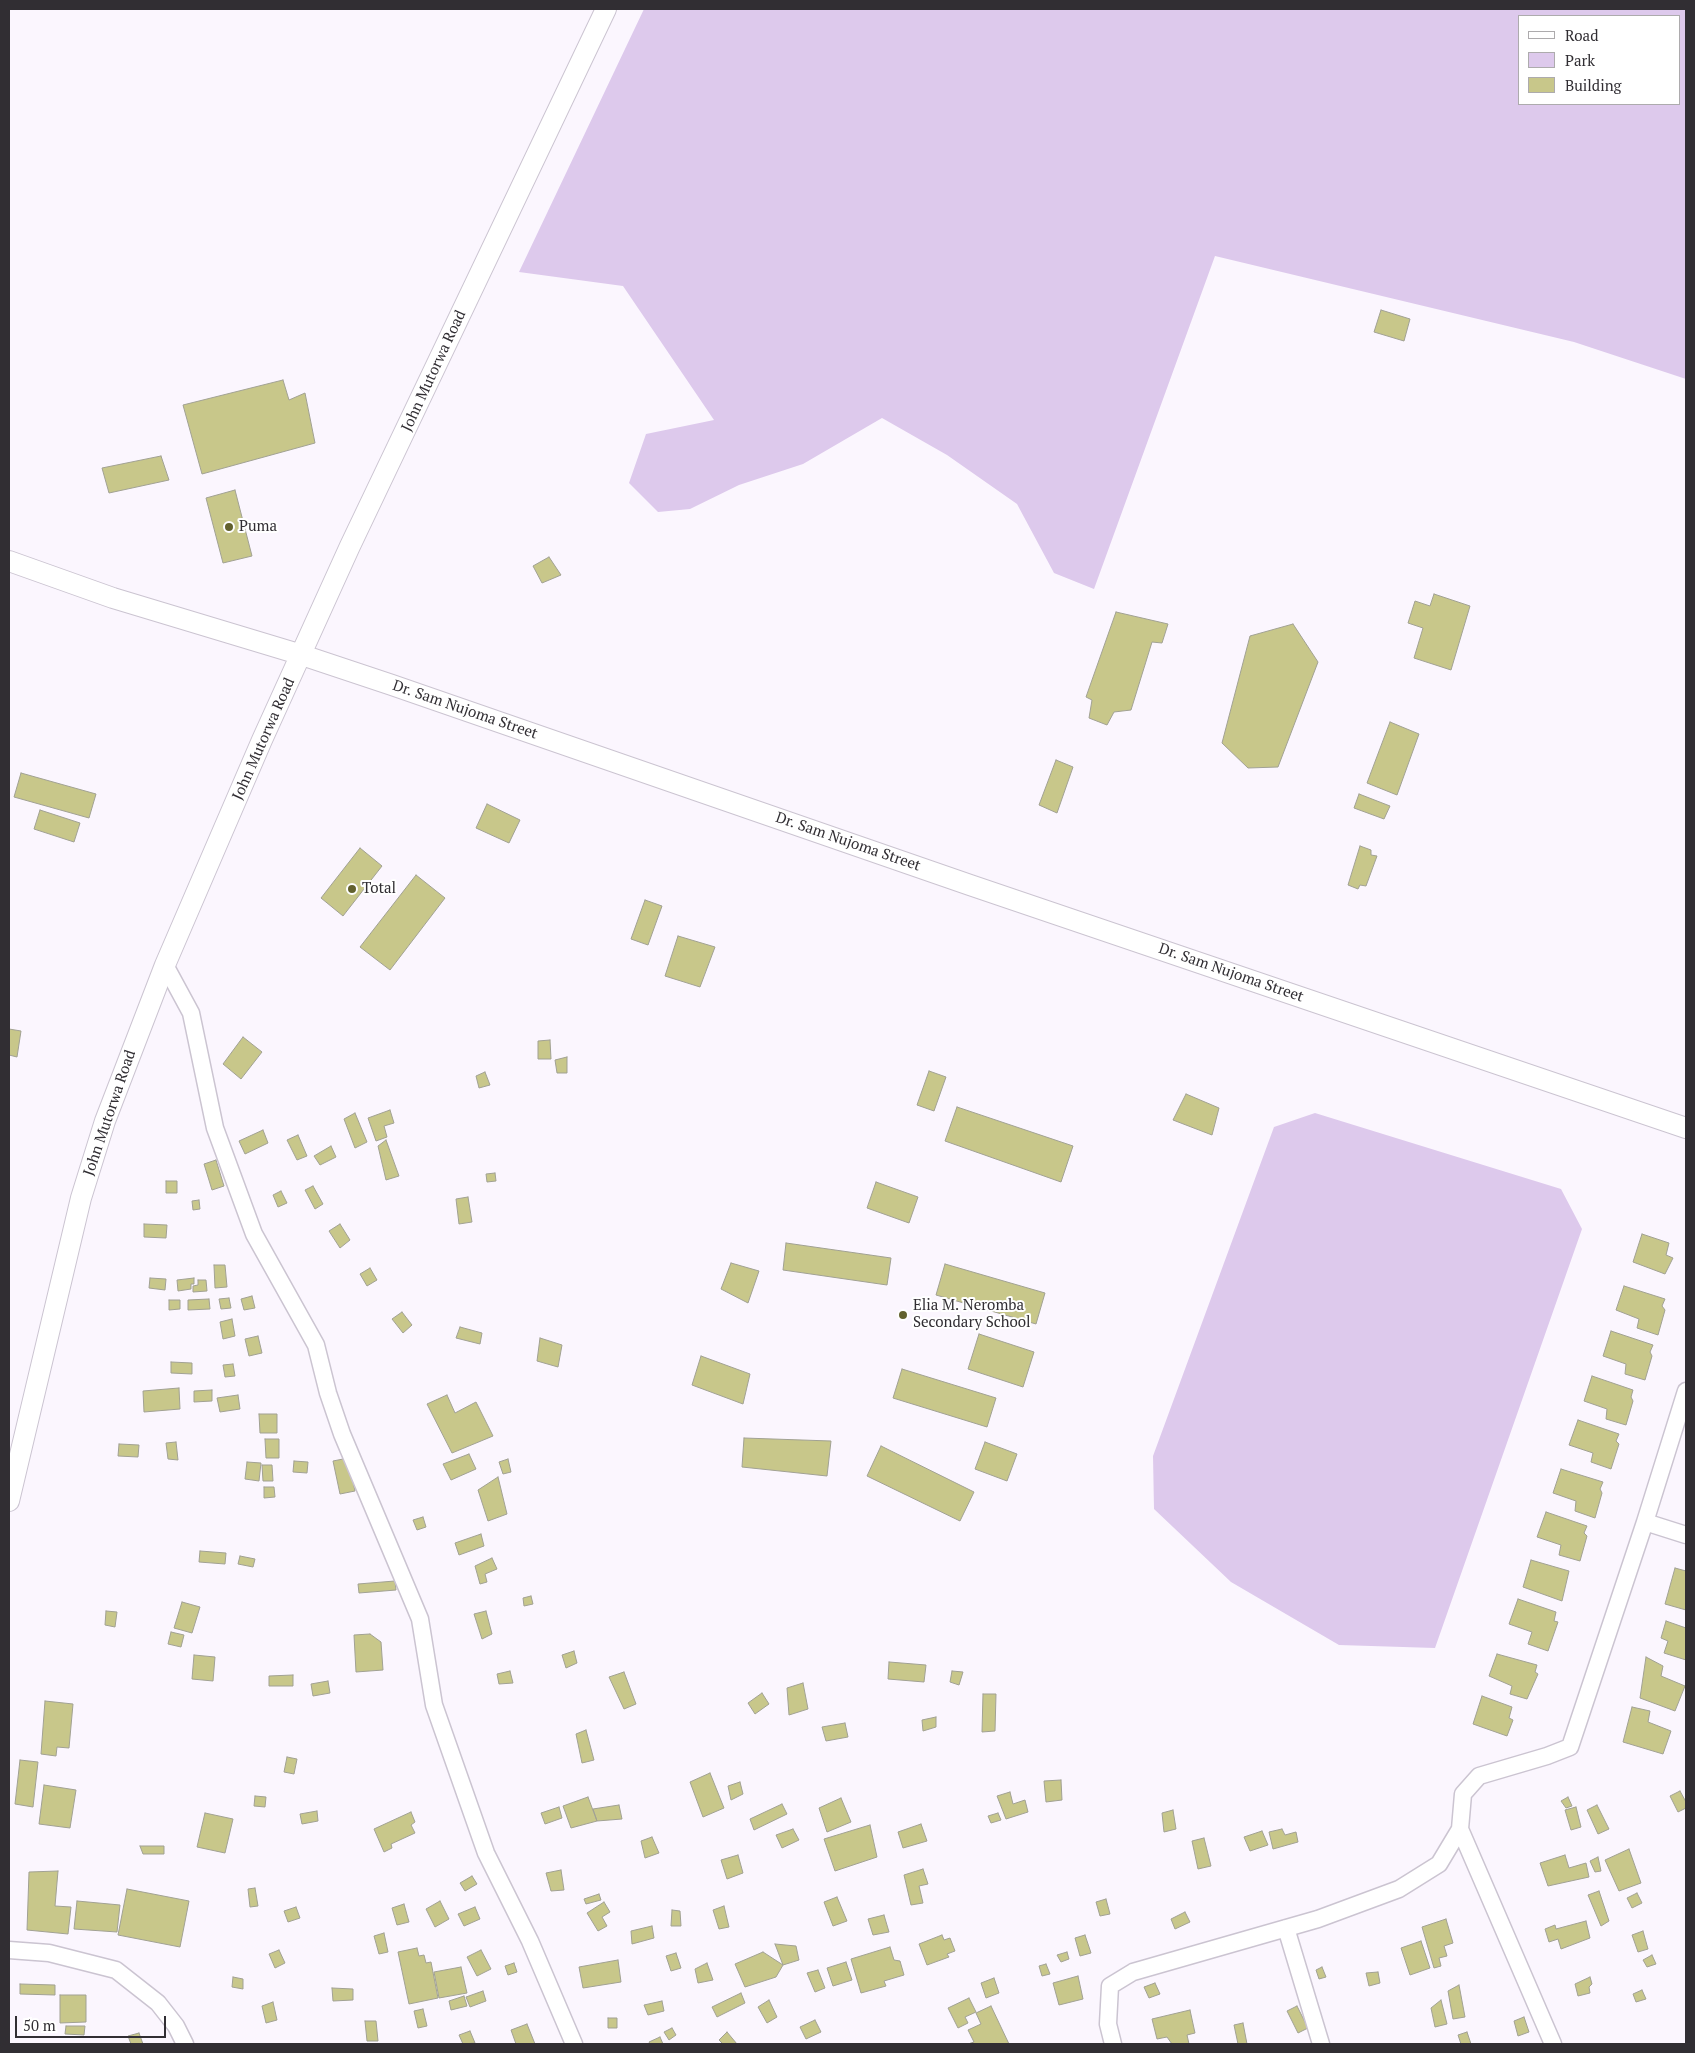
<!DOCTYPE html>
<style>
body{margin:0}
#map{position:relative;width:1695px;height:2053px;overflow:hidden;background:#fbf6fe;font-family:"PT Serif",serif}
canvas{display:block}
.frame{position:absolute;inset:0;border:10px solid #312e33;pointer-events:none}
.legend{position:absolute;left:1518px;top:15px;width:162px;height:90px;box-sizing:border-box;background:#fff;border:1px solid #adabad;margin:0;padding:6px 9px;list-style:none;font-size:15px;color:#312e33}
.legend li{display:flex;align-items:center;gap:10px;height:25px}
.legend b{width:25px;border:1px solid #adabad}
.scale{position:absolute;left:15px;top:2016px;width:151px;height:22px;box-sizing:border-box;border:2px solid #312e33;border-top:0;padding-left:6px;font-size:15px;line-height:18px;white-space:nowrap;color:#312e33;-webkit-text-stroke:4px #fff;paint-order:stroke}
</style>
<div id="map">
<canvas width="1695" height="2053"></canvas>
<div class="frame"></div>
<ul class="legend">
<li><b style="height:6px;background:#fff"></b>Road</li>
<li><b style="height:14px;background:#ddc9ec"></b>Park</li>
<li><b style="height:14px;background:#c8c78a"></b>Building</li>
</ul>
<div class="scale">50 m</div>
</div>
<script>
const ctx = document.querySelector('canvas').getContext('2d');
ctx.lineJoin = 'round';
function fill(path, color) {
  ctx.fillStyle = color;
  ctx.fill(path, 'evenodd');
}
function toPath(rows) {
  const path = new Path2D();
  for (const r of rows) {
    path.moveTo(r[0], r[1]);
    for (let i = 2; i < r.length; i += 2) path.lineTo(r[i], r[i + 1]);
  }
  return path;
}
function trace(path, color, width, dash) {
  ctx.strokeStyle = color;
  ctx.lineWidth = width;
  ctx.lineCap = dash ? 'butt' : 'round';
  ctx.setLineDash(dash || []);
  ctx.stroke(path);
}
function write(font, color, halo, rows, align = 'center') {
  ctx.font = font + ' "PT Serif",serif';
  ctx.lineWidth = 4;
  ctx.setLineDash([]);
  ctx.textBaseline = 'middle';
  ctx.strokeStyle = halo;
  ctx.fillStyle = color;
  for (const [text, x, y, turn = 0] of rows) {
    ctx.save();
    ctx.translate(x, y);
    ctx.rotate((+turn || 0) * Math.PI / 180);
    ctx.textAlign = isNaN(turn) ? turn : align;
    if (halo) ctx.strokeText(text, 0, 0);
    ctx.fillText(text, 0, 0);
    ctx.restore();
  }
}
const green = toPath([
 [644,9,1686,9,1686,379,1574,342,1215,256,1094,589,1054,573,1017,504,947,455,882,418,803,464,739,485,690,509,658,512,629,483,646,434,714,420,623,286,519,272],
 [1519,16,1679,16,1679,104,1519,104],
 [1315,1113,1561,1189,1582,1229,1435,1648,1339,1645,1231,1582,1154,1509,1153,1456,1274,1127]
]);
const building = toPath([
 [1381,310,1410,319,1404,341,1374,332,1381,310],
 [283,380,289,400,305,393,315,443,202,474,183,405,283,380],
 [161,456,169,480,109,493,102,468,161,456],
 [235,490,252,556,223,563,206,498,235,490],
 [549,557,561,575,542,583,533,566,549,557],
 [1434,594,1470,606,1451,670,1414,658,1423,628,1408,623,1415,601,1430,606,1434,594],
 [1116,612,1168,624,1162,643,1152,642,1131,710,1114,712,1107,725,1089,718,1092,700,1086,697,1116,612],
 [1293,624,1318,662,1278,767,1248,768,1222,743,1250,636,1293,624],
 [1390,722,1419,734,1397,795,1367,783,1390,722],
 [1056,760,1073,767,1057,813,1039,805,1056,760],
 [21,773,96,794,89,818,14,797,21,773],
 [1359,794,1390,806,1384,819,1354,808,1359,794],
 [487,804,520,820,509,843,476,828,487,804],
 [40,810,80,823,74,842,34,829,40,810],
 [1360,846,1371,850,1371,855,1377,856,1366,886,1360,885,1358,889,1348,885,1360,846],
 [360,848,382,866,343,916,321,898,360,848],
 [416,875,445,898,390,970,360,947,416,875],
 [645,900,662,906,648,945,631,939,645,900],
 [678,936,715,947,700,987,665,976,678,936],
 [9,1029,21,1031,17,1057,9,1055,9,1029],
 [243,1037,262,1052,241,1079,223,1064,243,1037],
 [550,1040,551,1059,538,1059,538,1041,550,1040],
 [567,1057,567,1073,557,1073,555,1060,567,1057],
 [929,1071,946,1077,934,1111,917,1105,929,1071],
 [485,1072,490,1085,479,1088,476,1076,485,1072],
 [1186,1094,1219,1108,1212,1135,1173,1120,1186,1094],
 [957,1107,1073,1146,1061,1182,945,1141,957,1107],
 [390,1110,394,1123,384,1126,387,1137,376,1141,368,1118,390,1110],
 [355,1113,367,1142,355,1148,344,1119,355,1113],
 [263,1130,268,1143,245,1154,239,1141,263,1130],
 [298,1135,307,1156,297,1160,287,1140,298,1135],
 [386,1140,399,1176,386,1180,378,1146,386,1140],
 [331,1146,336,1157,320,1165,314,1156,331,1146],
 [216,1160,224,1186,212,1190,204,1164,216,1160],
 [495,1173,496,1181,487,1182,486,1174,495,1173],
 [166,1181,177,1181,177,1193,166,1193,166,1181],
 [876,1182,918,1197,909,1223,867,1208,876,1182],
 [313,1186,323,1204,315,1209,305,1190,313,1186],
 [281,1191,287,1203,278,1207,273,1195,281,1191],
 [468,1197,472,1222,459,1224,456,1199,468,1197],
 [199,1200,200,1209,193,1210,192,1201,199,1200],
 [144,1224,167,1225,166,1238,144,1237,144,1224],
 [340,1224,350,1240,340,1248,329,1231,340,1224],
 [1642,1234,1669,1243,1666,1255,1673,1258,1665,1274,1633,1262,1642,1234],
 [786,1243,891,1258,887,1285,783,1270,786,1243],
 [731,1263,759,1271,748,1303,721,1289,731,1263],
 [945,1264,1045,1293,1036,1324,936,1295,945,1264],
 [214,1265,225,1265,227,1287,215,1288,214,1265],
 [370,1268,377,1280,367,1286,360,1274,370,1268],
 [150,1278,166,1279,165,1290,149,1288,150,1278],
 [194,1278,194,1284,191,1284,191,1289,178,1291,177,1280,194,1278],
 [198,1280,206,1280,207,1291,193,1292,193,1286,198,1285,198,1280],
 [1624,1286,1665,1299,1662,1306,1665,1310,1658,1335,1637,1328,1639,1319,1616,1310,1624,1286],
 [252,1296,255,1308,244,1310,241,1299,252,1296],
 [229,1298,231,1308,221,1309,219,1299,229,1298],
 [209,1299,210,1309,188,1310,188,1300,209,1299],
 [169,1300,180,1300,180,1309,169,1310,169,1300],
 [402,1312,412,1325,403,1333,392,1319,402,1312],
 [232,1319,235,1336,223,1339,220,1322,232,1319],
 [460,1327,482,1333,480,1344,456,1338,460,1327],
 [1611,1331,1653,1345,1650,1352,1652,1356,1645,1380,1625,1374,1626,1364,1603,1356,1611,1331],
 [979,1334,1034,1352,1023,1387,968,1369,979,1334],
 [258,1336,262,1353,249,1356,245,1339,258,1336],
 [540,1338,562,1345,558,1367,537,1361,540,1338],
 [701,1356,750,1374,743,1404,692,1385,701,1356],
 [171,1362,192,1363,192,1374,171,1373,171,1362],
 [233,1364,235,1376,225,1377,223,1365,233,1364],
 [902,1369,996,1398,987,1427,893,1398,902,1369],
 [1592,1376,1633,1390,1631,1397,1633,1401,1626,1425,1606,1419,1607,1409,1584,1401,1592,1376],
 [179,1388,180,1409,144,1412,143,1391,179,1388],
 [212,1390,212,1401,194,1402,194,1391,212,1390],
 [238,1395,240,1409,220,1412,217,1398,238,1395],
 [447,1395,455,1413,476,1402,493,1436,452,1453,427,1404,447,1395],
 [259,1414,277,1414,277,1433,260,1433,259,1414],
 [1578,1420,1619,1434,1616,1441,1619,1444,1611,1469,1591,1462,1593,1453,1569,1445,1578,1420],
 [744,1438,831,1441,827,1476,742,1467,744,1438],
 [265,1439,279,1439,279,1458,266,1458,265,1439],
 [176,1442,178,1460,168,1459,166,1443,176,1442],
 [985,1442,1017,1454,1007,1481,975,1469,985,1442],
 [119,1444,139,1445,138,1457,118,1456,119,1444],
 [881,1446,974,1492,960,1521,867,1476,881,1446],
 [469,1454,476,1469,451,1480,443,1464,469,1454],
 [348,1458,355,1491,340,1494,333,1461,348,1458],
 [508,1459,511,1472,503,1474,499,1462,508,1459],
 [294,1461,308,1462,307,1473,293,1472,294,1461],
 [247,1462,261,1463,259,1481,245,1479,247,1462],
 [262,1465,272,1465,273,1481,263,1481,262,1465],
 [1561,1469,1603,1482,1600,1489,1602,1493,1595,1518,1575,1511,1576,1501,1553,1493,1561,1469],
 [498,1477,507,1514,488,1521,478,1490,498,1477],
 [264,1487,274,1487,275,1497,264,1498,264,1487],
 [1546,1512,1587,1526,1584,1533,1587,1536,1580,1561,1559,1555,1561,1545,1537,1537,1546,1512],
 [423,1517,426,1527,417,1530,413,1520,423,1517],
 [481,1534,484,1546,459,1555,455,1543,481,1534],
 [200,1551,226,1553,225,1564,199,1562,200,1551],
 [240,1556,255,1559,253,1567,238,1564,240,1556],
 [492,1558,497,1569,485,1574,487,1582,480,1584,475,1566,492,1558],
 [1531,1560,1569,1571,1562,1601,1523,1587,1531,1560],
 [1675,1568,1686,1571,1686,1610,1665,1604,1675,1568],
 [395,1581,396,1590,359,1593,358,1584,395,1581],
 [531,1596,533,1604,524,1606,523,1598,531,1596],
 [1518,1599,1556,1612,1554,1621,1558,1622,1548,1651,1528,1644,1532,1632,1509,1624,1518,1599],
 [182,1602,200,1607,192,1633,174,1628,182,1602],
 [106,1611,117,1612,115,1627,105,1625,106,1611],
 [486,1611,492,1634,482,1639,474,1614,486,1611],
 [1666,1621,1686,1628,1686,1660,1664,1653,1668,1641,1661,1638,1666,1621],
 [171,1632,184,1635,181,1647,168,1644,171,1632],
 [370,1634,381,1642,383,1670,356,1672,354,1635,370,1634],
 [574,1651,577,1663,566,1668,562,1655,574,1651],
 [1497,1654,1537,1665,1535,1672,1538,1674,1527,1699,1510,1694,1512,1686,1489,1676,1497,1654],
 [194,1655,215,1657,213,1681,192,1679,194,1655],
 [1646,1657,1663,1666,1661,1676,1685,1686,1675,1711,1640,1698,1646,1657],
 [889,1662,926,1665,924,1682,888,1679,889,1662],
 [510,1671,513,1683,499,1684,497,1674,510,1671],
 [952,1671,963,1672,959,1685,950,1682,952,1671],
 [624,1672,636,1704,624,1709,609,1677,624,1672],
 [293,1675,293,1686,269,1686,269,1676,293,1675],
 [328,1681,330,1693,313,1696,311,1684,328,1681],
 [803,1683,808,1709,789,1715,787,1688,803,1683],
 [762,1693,769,1704,755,1714,748,1703,762,1693],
 [983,1694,996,1694,995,1731,982,1732,983,1694],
 [1482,1696,1512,1707,1509,1718,1513,1720,1507,1736,1473,1724,1482,1696],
 [45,1701,73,1704,69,1748,57,1747,56,1756,41,1754,45,1701],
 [1632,1707,1650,1711,1648,1722,1671,1731,1663,1754,1623,1742,1632,1707],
 [936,1717,936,1727,923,1731,922,1720,936,1717],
 [845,1723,848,1737,826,1741,822,1727,845,1723],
 [586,1730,594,1760,582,1763,576,1734,586,1730],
 [287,1757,297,1759,294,1774,284,1772,287,1757],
 [20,1760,38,1762,33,1807,15,1804,20,1760],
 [710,1773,724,1808,703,1817,690,1782,710,1773],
 [1061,1780,1062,1800,1046,1802,1044,1781,1061,1780],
 [740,1782,743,1794,731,1800,728,1786,740,1782],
 [44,1785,76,1790,70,1828,39,1824,44,1785],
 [1680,1791,1686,1802,1686,1808,1678,1812,1670,1796,1680,1791],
 [1010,1792,1013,1804,1025,1800,1028,1812,1006,1819,997,1796,1010,1792],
 [255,1796,266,1797,265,1807,254,1806,255,1796],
 [588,1797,597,1821,571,1828,563,1806,588,1797],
 [1568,1797,1572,1806,1566,1808,1561,1801,1568,1797],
 [841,1798,851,1822,827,1832,819,1808,841,1798],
 [782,1804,787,1814,754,1830,750,1819,782,1804],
 [619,1805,622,1819,597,1821,593,1809,619,1805],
 [1597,1805,1609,1829,1598,1834,1587,1810,1597,1805],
 [559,1807,562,1818,545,1824,541,1813,559,1807],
 [1576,1807,1581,1827,1571,1830,1565,1810,1576,1807],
 [1173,1810,1176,1829,1164,1832,1162,1813,1173,1810],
 [317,1811,318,1821,302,1824,300,1814,317,1811],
 [411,1812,415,1822,411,1825,415,1833,391,1844,392,1848,384,1852,374,1829,411,1812],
 [205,1813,233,1819,225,1853,197,1847,205,1813],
 [998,1813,1001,1820,991,1823,988,1816,998,1813],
 [921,1824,927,1841,903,1848,898,1832,921,1824],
 [870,1825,877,1857,835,1871,824,1839,870,1825],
 [793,1829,799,1840,782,1848,776,1835,793,1829],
 [1282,1829,1285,1835,1296,1832,1298,1842,1273,1849,1269,1832,1282,1829],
 [1262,1831,1268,1845,1250,1851,1244,1837,1262,1831],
 [652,1837,659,1853,645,1858,641,1841,652,1837],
 [1204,1838,1211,1866,1198,1869,1192,1841,1204,1838],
 [140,1846,164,1846,164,1854,143,1854,140,1846],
 [1629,1849,1641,1883,1619,1891,1605,1860,1629,1849],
 [738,1855,743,1873,727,1879,721,1860,738,1855],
 [1565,1855,1569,1868,1586,1863,1589,1877,1548,1886,1540,1863,1565,1855],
 [1598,1857,1601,1871,1595,1872,1590,1861,1598,1857],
 [923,1869,928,1884,919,1886,923,1903,911,1905,904,1875,923,1869],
 [561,1870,564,1890,551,1891,546,1873,561,1870],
 [58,1871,55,1906,71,1907,68,1934,27,1930,29,1872,58,1871],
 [472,1876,477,1884,465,1891,460,1883,472,1876],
 [255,1888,258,1906,250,1907,248,1889,255,1888],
 [127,1889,189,1901,180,1947,118,1935,127,1889],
 [1599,1891,1609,1921,1601,1926,1588,1895,1599,1891],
 [1637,1893,1642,1903,1632,1908,1627,1898,1637,1893],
 [599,1894,601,1900,586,1904,584,1899,599,1894],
 [837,1897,847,1921,833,1926,824,1902,837,1897],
 [1106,1899,1110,1914,1100,1916,1096,1902,1106,1899],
 [77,1901,120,1905,117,1932,74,1929,77,1901],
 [440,1901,449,1919,435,1927,426,1909,440,1901],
 [604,1902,610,1912,602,1917,607,1926,598,1931,587,1913,604,1902],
 [404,1904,409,1922,397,1925,392,1908,404,1904],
 [724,1906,729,1927,719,1929,713,1910,724,1906],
 [296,1907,300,1918,288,1922,284,1911,296,1907],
 [475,1907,480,1919,464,1926,458,1914,475,1907],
 [672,1910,680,1911,681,1926,671,1926,672,1910],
 [1185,1912,1190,1922,1175,1929,1171,1919,1185,1912],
 [884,1915,889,1932,873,1935,868,1919,884,1915],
 [1446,1919,1453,1943,1444,1946,1447,1956,1439,1958,1441,1966,1434,1968,1422,1927,1446,1919],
 [1586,1921,1590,1938,1561,1949,1558,1939,1549,1942,1545,1929,1555,1925,1556,1929,1586,1921],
 [652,1926,654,1938,632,1944,631,1931,652,1926],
 [1643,1931,1648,1949,1638,1952,1632,1935,1643,1931],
 [384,1933,388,1952,379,1954,374,1936,384,1933],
 [942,1935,944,1940,950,1938,955,1951,947,1954,949,1957,927,1965,919,1944,942,1935],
 [1085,1935,1091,1953,1080,1956,1075,1938,1085,1935],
 [1421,1941,1430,1968,1410,1975,1401,1948,1421,1941],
 [775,1944,796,1946,799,1960,783,1965,775,1944],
 [890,1947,894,1960,900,1961,904,1975,884,1981,886,1986,861,1993,851,1959,890,1947],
 [417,1948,419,1956,424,1955,426,1963,431,1962,438,1998,409,2004,398,1952,417,1948],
 [279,1950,285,1963,275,1968,269,1954,279,1950],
 [481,1950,491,1969,477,1976,467,1957,481,1950],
 [763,1952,783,1965,776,1977,745,1987,735,1964,763,1952],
 [1067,1952,1069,1959,1061,1962,1057,1955,1067,1952],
 [676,1953,681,1968,671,1971,666,1956,676,1953],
 [1652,1955,1656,1964,1647,1967,1643,1960,1652,1955],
 [618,1960,621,1982,583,1988,579,1967,618,1960],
 [846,1962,852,1980,833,1986,827,1968,846,1962],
 [514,1963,517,1972,508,1975,505,1966,514,1963],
 [707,1963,713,1980,698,1983,695,1969,707,1963],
 [1046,1964,1050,1974,1042,1976,1039,1966,1046,1964],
 [461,1967,467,1993,439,1998,434,1972,461,1967],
 [1322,1967,1326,1977,1319,1979,1316,1970,1322,1967],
 [818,1970,825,1988,815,1992,807,1973,818,1970],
 [1378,1972,1380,1983,1369,1986,1366,1973,1378,1972],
 [1078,1976,1083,1999,1059,2005,1053,1983,1078,1976],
 [233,1977,243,1979,243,1989,232,1987,233,1977],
 [1590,1977,1592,1984,1589,1987,1590,1993,1578,1996,1575,1984,1590,1977],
 [994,1978,999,1993,986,1998,981,1983,994,1978],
 [1155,1983,1160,1994,1149,1998,1144,1987,1155,1983],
 [20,1984,55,1985,55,1995,20,1994,20,1984],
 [1459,1985,1465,2017,1453,2019,1448,1991,1459,1985],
 [332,1988,353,1989,353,2000,333,2001,332,1988],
 [1642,1990,1646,1999,1636,2002,1633,1994,1642,1990],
 [483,1991,486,2001,470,2007,466,1997,483,1991],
 [741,1993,745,2003,717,2017,712,2007,741,1993],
 [60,1995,86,1995,86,2022,60,2023,60,1995],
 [464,1996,467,2006,451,2010,449,2001,464,1996],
 [969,1998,976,2012,965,2017,968,2023,958,2028,948,2008,969,1998],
 [769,2000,777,2017,767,2023,758,2007,769,2000],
 [1441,2000,1447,2024,1435,2027,1431,2008,1441,2000],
 [662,2001,664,2011,648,2015,644,2005,662,2001],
 [273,2002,277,2020,266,2023,262,2006,273,2002],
 [991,2006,1009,2044,968,2044,974,2042,968,2030,981,2024,976,2013,991,2006],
 [1297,2006,1308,2028,1298,2033,1287,2011,1297,2006],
 [423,2009,427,2026,418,2028,414,2011,423,2009],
 [1190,2010,1195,2033,1187,2035,1189,2044,1172,2044,1167,2037,1157,2039,1152,2019,1190,2010],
 [1524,2017,1529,2032,1518,2036,1514,2021,1524,2017],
 [608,2018,617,2018,617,2028,608,2028,608,2018],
 [815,2020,821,2032,806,2039,800,2027,815,2020],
 [365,2021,376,2021,378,2041,367,2041,365,2021],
 [1243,2023,1247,2044,1238,2044,1234,2025,1243,2023],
 [527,2024,535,2044,516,2044,511,2030,527,2024],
 [66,2026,85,2026,84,2035,65,2034,66,2026],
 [672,2028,676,2035,669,2040,664,2032,672,2028],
 [470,2031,475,2043,463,2044,459,2035,470,2031],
 [727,2032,737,2044,723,2044,719,2040,727,2032],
 [1467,2032,1471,2044,1461,2044,1458,2035,1467,2032],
 [139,2033,143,2044,131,2044,128,2036,139,2033],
 [660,2037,663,2044,650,2044,649,2042,660,2037]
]);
const minor = toPath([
 [165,965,191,1013,215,1128,254,1234,316,1345,328,1393,342,1434,420,1619,434,1705,486,1853,530,1941,574,2044],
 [1686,1391,1645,1522,1686,1535],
 [1460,1829,1553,2044],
 [1286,1928,1321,2044],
 [9,1950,49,1953,116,1970,158,2003,176,2026,185,2044],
 [1113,2044,1108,2024,1110,1986,1133,1972,1318,1919,1399,1889,1439,1864,1460,1829,1463,1794,1479,1776,1547,1756,1570,1747,1645,1522]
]);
const tertiary = toPath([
 [9,561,113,598,302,655,392,685,970,885,1686,1128],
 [9,1501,81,1198,105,1121,165,965,262,740,350,546,606,9]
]);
const markers = [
 [229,527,5,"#62612e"],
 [352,889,5,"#62612e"],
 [903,1315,5,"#62612e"]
];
const streetNames = [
 ["John Mutorwa Road",434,371,-65],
 ["Dr. Sam Nujoma Street",465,710,19],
 ["John Mutorwa Road",264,739,-66],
 ["Dr. Sam Nujoma Street",848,842,19],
 ["Dr. Sam Nujoma Street",1231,973,19],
 ["John Mutorwa Road",110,1113,-71]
];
const poiNames = [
 ["Puma",239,527],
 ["Total",362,889],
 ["Elia M. Neromba",913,1306],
 ["Secondary School",913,1323]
];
fill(green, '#ddc9ec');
fill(building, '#c8c78a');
trace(building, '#a1a193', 1);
trace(minor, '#cbc4d1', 19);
trace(tertiary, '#cbc4d1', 22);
trace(minor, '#fff', 16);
trace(tertiary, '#fff', 20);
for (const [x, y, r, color] of markers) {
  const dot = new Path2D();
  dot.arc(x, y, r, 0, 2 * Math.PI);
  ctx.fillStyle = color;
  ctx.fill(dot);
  trace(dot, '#fff', 2);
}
write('15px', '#312e33', '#fff', streetNames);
write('15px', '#312e33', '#fff', poiNames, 'left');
</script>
